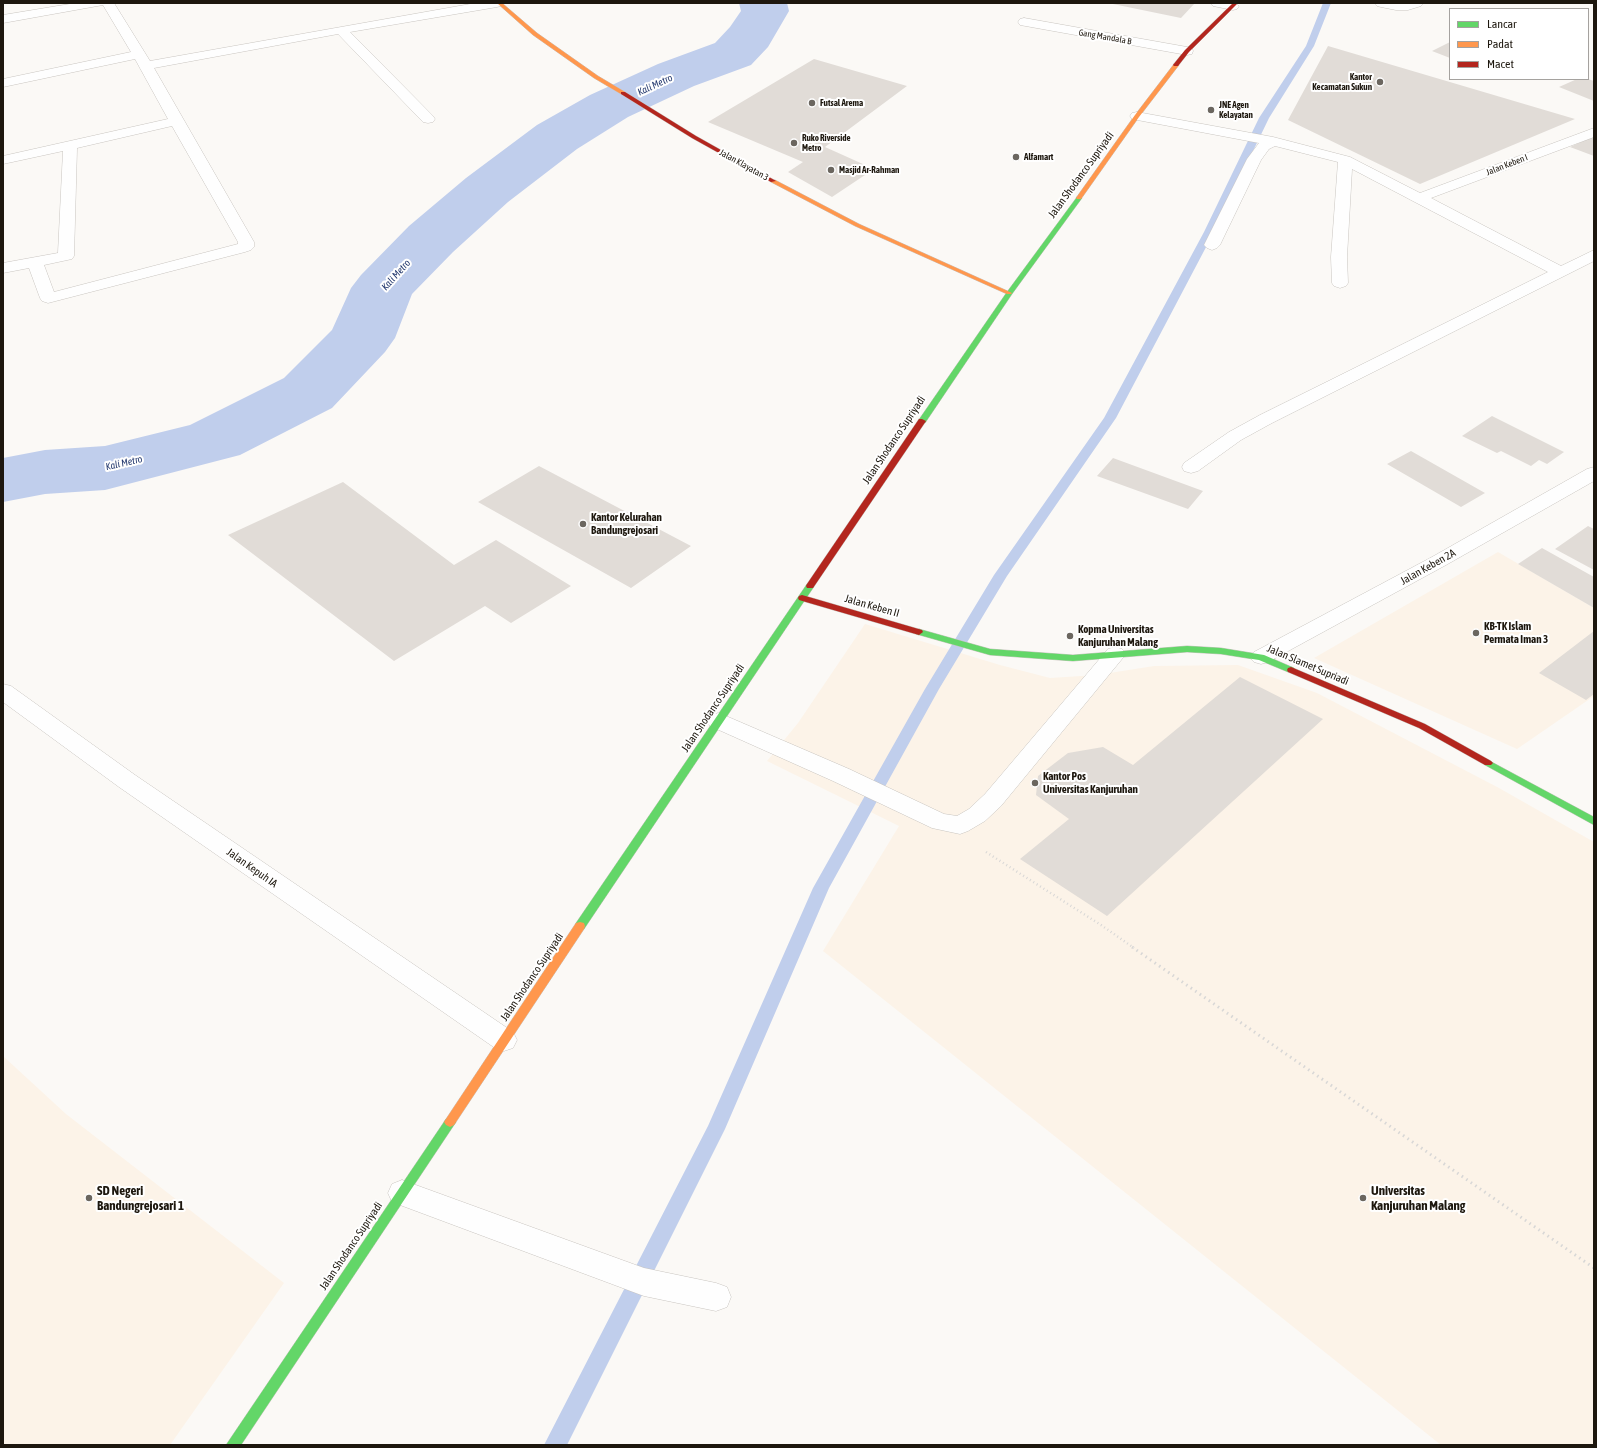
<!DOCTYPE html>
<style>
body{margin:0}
#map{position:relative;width:1597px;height:1448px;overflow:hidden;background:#fbf9f6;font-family:"Asap Condensed",sans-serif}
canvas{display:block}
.frame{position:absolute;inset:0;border:4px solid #1d170e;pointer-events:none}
.legend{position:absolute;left:1449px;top:8px;width:140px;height:72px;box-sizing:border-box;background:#fff;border:1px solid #a5a29f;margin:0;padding:5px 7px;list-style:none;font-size:12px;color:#1d170e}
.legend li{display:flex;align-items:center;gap:8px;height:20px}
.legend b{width:20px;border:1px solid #a5a29f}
</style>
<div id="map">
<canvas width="1597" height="1448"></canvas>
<div class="frame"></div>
<ul class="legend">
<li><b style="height:5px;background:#63d668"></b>Lancar</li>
<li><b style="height:5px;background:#ff974d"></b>Padat</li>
<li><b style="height:5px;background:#b3261e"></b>Macet</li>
</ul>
</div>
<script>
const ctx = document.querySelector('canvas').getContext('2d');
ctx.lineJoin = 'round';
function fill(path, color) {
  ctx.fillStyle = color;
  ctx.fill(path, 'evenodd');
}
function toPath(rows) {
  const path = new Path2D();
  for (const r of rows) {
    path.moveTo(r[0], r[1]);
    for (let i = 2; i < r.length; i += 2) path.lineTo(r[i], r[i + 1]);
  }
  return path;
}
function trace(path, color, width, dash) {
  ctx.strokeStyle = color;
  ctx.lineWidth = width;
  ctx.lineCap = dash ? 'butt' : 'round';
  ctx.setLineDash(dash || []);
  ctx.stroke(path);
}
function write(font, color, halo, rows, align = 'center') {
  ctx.font = font + ' "Asap Condensed",sans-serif';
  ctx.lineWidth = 4;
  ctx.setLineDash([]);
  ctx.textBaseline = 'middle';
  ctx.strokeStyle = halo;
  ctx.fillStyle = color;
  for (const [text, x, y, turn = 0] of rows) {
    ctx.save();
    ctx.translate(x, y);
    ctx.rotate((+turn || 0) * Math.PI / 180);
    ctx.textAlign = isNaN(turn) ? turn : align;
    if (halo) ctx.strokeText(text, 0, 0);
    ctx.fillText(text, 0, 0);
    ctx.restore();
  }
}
const built = toPath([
 [1498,552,1594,608,1594,696,1517,749,1314,658],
 [865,624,1000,665,1050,678,1097,675,1154,666,1238,665,1317,693,1499,788,1594,842,1594,1445,1441,1445,823,951,899,826,767,761,798,723],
 [3,1056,66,1114,284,1283,170,1445,3,1445]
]);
const stream = toPath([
 [1323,3,1331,3,1314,46,1269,118,1214,232,1116,418,1007,576,939,689,829,888,725,1129,567,1445,544,1445,708,1126,813,888,925,689,994,575,1104,418,1204,232,1259,118,1306,46,1323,3]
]);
const river = toPath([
 [739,3,787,3,789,11,768,47,751,65,694,86,628,117,577,149,508,202,453,252,412,294,395,338,385,352,332,408,240,455,105,490,45,494,3,502,3,458,45,450,105,446,190,425,284,378,332,330,351,288,361,275,409,226,466,178,537,125,590,95,658,64,715,43,730,27,741,11,739,3]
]);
const building = toPath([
 [1108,3,1195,3,1181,18],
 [1450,42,1450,58,1432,51],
 [1328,46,1575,119,1420,184,1288,120],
 [814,59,907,86,825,147,874,169,832,197,788,172,803,162,708,122],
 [1577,79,1588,79,1594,81,1594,101,1559,87],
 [1594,136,1594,156,1570,147],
 [1492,416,1564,452,1547,464,1539,460,1531,466,1501,451,1497,453,1462,436],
 [1411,451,1485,493,1461,507,1387,464],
 [1113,458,1203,491,1188,509,1097,476],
 [539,466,691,546,631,588,478,502],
 [343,482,454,565,496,540,571,586,511,623,485,606,394,661,228,535],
 [1588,526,1594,529,1594,570,1555,549],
 [1542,548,1594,577,1594,608,1518,564],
 [1594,631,1594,694,1586,700,1539,673],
 [1240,677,1323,719,1107,916,1020,859,1069,819,1036,795,1038,776,1068,753,1103,747,1133,765]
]);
const pathFar1 = toPath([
 [986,852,1101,925,1134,948]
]);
const path = toPath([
 [1132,947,1594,1268]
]);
const lane = toPath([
 [1115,647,1122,649,1126,654,1122,659,1001,806,985,821,968,831,960,834,932,828,833,781,710,726,707,721,710,716,718,713,726,716,849,769,944,814,957,816,969,809,985,794,1108,649,1115,647]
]);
const street = toPath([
 [76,3,114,3,150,61,476,3,503,3,501,6,497,7,350,32,433,116,435,119,433,122,428,123,423,122,338,34,154,68,254,242,254,247,251,250,245,252,48,303,42,301,40,298,29,268,3,273,3,263,58,253,63,151,3,164,3,156,168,119,135,59,3,87,3,79,131,52,103,5,3,23,3,15,76,3],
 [172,126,238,242,238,244,54,292,44,265,72,259,74,256,77,148,172,126],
 [1211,3,1236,3,1239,6,1237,9,1233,10,1213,6,1211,3],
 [1375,3,1423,3,1421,6,1408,10,1396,10,1381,7,1377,6,1375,3],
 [1024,18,1187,47,1192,48,1193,51,1192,54,1187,55,1020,25,1018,22,1020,19,1024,18],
 [1137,112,1273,137,1350,157,1420,193,1594,128,1594,137,1431,198,1561,266,1594,250,1594,261,1272,423,1241,440,1198,471,1191,473,1184,471,1182,467,1184,463,1229,432,1260,415,1548,272,1352,169,1347,257,1348,283,1346,286,1340,288,1334,286,1332,283,1331,257,1338,162,1275,146,1269,149,1261,160,1220,245,1217,248,1212,250,1207,248,1204,245,1247,159,1259,143,1132,119,1130,116,1132,113,1137,112],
 [1594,467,1594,481,1446,565,1268,662,1261,664,1254,662,1250,657,1254,652,1432,557,1587,469,1594,467],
 [3,684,11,686,135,775,513,1032,517,1040,513,1048,504,1051,495,1048,119,787,3,702,3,684],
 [402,1180,644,1268,716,1283,727,1287,731,1297,727,1307,716,1311,644,1296,392,1202,388,1193,392,1184,402,1180]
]);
const fast = toPath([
 [1077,197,1082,198,1012,294,925,423,919,423,918,421,1007,292,1077,197],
 [810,583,814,586,813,588,584,929,580,930,576,929,575,926,576,923,807,584,810,583],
 [919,629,990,649,1073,655,1187,646,1221,648,1264,655,1294,668,1295,670,1294,672,1288,672,1259,660,1221,654,1187,652,1073,661,990,655,916,634,915,632,916,630,919,629],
 [1488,760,1594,817,1594,825,1485,765,1483,763,1485,761,1488,760],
 [450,1117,454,1119,456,1122,454,1125,241,1445,226,1445,446,1119,450,1117]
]);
const slow = toPath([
 [497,3,502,3,537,33,598,76,625,92,625,94,621,94,594,78,533,35,497,3],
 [1174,64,1179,65,1139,117,1081,199,1077,199,1076,198,1135,115,1174,64],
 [771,180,775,180,859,224,1012,293,1011,294,1007,294,855,226,771,182,771,180],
 [580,922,584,923,585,926,584,929,454,1125,450,1127,446,1125,444,1122,446,1119,576,923,580,922]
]);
const jam = toPath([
 [1233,3,1238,3,1189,52,1178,66,1174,66,1173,65,1185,50,1233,3],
 [621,92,625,92,696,136,776,181,771,182,692,138,621,94,621,92],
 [919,419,922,419,926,421,813,588,807,588,806,586,807,584,919,419],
 [802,595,922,630,923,632,919,635,799,600,798,598,799,596,802,595],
 [1291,667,1425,724,1491,761,1493,763,1491,765,1485,765,1419,728,1288,672,1287,670,1288,668,1291,667]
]);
const markers = [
 [1380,82,4,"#6b665f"],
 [812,103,4,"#6b665f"],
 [1211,110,4,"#6b665f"],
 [794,143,4,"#6b665f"],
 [1016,157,4,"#6b665f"],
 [831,170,4,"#6b665f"],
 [583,524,4,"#6b665f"],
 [1476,633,4,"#6b665f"],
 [1070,636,4,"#6b665f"],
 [1035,783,4,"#6b665f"],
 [89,1198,4,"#6b665f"],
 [1363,1198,4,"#6b665f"]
];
const farStreetnames = [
 ["Gang Mandala B",1105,37,10],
 ["Jalan Klayatan 3",744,165,29],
 ["Jalan Keben I",1507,165,-21]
];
const farPoinames = [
 ["Kantor",1372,77,"right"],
 ["Kecamatan Sukun",1372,87,"right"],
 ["Futsal Arema",820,103],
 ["JNE Agen",1219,105],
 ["Kelayatan",1219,115],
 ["Ruko Riverside",802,138],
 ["Metro",802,148],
 ["Alfamart",1024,157],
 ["Masjid Ar-Rahman",839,170]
];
const farWaternames = [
 ["Kali Metro",655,85,-25],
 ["Kali Metro",396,275,-48],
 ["Kali Metro",124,463,-13]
];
const streetNames = [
 ["Jalan Shodanco Supriyadi",1081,175,-54],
 ["Jalan Shodanco Supriyadi",894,440,-56],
 ["Jalan Keben 2A",1428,567,-29],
 ["Jalan Keben II",872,606,16],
 ["Jalan Slamet Supriadi",1308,665,23],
 ["Jalan Shodanco Supriyadi",713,708,-56],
 ["Jalan Kepuh IA",252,868,35],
 ["Jalan Shodanco Supriyadi",532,977,-56],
 ["Jalan Shodanco Supriyadi",351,1246,-56]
];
const poiNames = [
 ["Kantor Kelurahan",591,518],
 ["Bandungrejosari",591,531],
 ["KB-TK Islam",1484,627],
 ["Permata Iman 3",1484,640],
 ["Kopma Universitas",1078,630],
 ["Kanjuruhan Malang",1078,643],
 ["Kantor Pos",1043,777],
 ["Universitas Kanjuruhan",1043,790]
];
const nearPoinames = [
 ["SD Negeri",97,1191],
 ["Bandungrejosari 1",97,1206],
 ["Universitas",1371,1191],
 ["Kanjuruhan Malang",1371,1206]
];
fill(built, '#fcf3e8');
fill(stream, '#c0ceec');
fill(river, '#c0ceec');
fill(building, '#e1dcd7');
trace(lane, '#c9c5c0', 1);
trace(street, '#c9c5c0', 1);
trace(fast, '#c9c5c0', 1);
trace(slow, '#c9c5c0', 1);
trace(jam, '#c9c5c0', 1);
trace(pathFar1, '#d8d7d6', 2.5, [1, 3]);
trace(path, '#d8d7d6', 3, [1.5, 4]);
fill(lane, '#fefefe');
fill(street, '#fefefe');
fill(fast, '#63d668');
fill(slow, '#ff974d');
fill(jam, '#b3261e');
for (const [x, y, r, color] of markers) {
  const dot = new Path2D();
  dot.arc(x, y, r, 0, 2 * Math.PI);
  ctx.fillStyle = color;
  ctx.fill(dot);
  trace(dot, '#fff', 1.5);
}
write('9px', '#1d170e', '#fff', farStreetnames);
write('bold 9px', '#1d170e', '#fff', farPoinames, 'left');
write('italic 10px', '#21366c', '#fff', farWaternames);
write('11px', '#1d170e', '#fff', streetNames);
write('bold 11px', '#1d170e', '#fff', poiNames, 'left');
write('bold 13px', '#1d170e', '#fff', nearPoinames, 'left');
</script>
